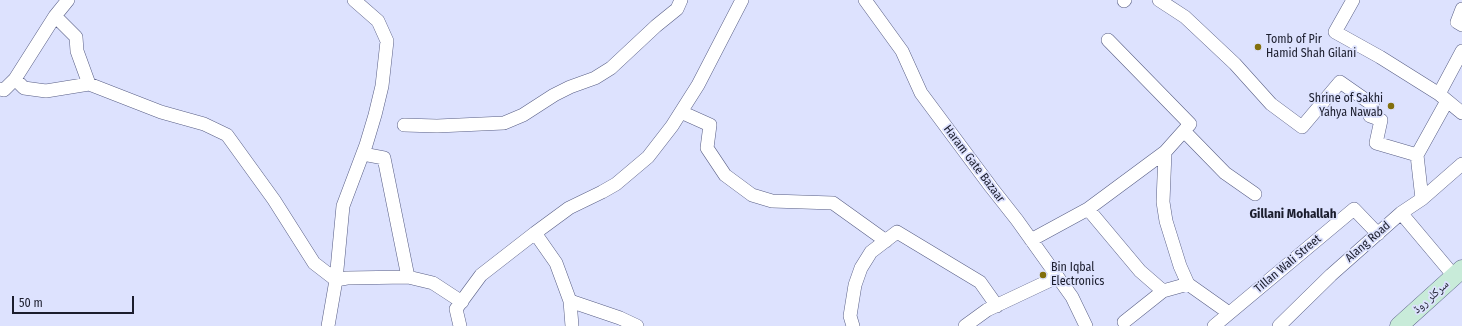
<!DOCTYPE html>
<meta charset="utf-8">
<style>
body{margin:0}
#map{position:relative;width:1462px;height:326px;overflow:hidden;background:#dde2fe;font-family:"Fira Sans Condensed",sans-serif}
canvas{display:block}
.scale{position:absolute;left:12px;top:296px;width:122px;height:18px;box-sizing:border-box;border:2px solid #1b1d2d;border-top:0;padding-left:5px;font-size:12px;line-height:14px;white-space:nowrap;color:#1b1d2d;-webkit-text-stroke:3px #dde2fe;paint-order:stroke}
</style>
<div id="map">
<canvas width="1462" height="326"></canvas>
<div class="scale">50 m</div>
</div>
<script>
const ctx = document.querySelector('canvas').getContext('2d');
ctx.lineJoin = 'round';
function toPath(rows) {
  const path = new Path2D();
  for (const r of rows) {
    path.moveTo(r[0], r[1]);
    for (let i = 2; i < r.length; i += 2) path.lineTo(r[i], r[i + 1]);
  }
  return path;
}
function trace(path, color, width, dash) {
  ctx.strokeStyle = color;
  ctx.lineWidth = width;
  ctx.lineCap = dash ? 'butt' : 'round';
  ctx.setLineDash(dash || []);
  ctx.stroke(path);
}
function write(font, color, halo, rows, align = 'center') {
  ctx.font = font + ' "Fira Sans Condensed","Noto Naskh Arabic",sans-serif';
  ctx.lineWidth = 3.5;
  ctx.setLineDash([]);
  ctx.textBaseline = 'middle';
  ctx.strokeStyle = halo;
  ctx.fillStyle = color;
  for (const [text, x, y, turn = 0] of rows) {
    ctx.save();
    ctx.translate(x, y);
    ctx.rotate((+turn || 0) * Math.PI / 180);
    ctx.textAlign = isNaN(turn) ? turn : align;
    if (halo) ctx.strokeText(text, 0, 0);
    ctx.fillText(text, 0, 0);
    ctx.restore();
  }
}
const street = toPath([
 [865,0,902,51,921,93,991,187,1017,220,1072,297,1086,326],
 [1159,0,1185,17,1235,64,1271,104,1302,127,1340,82,1373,105,1370,116,1381,120,1376,143,1417,155],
 [1353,0,1335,32,1380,57,1439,94,1462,113],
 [1124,1,1125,0],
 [1462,9,1457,22,1462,25],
 [55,16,76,37,77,51,89,84],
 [15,79,24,88,46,91,89,84,161,112,204,124,227,135,274,200,314,263,336,280,347,278,408,277,433,283,462,302],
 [0,89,4,90,15,79,55,16,68,0],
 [1439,94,1462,51],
 [681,112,710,125,707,148,725,175,752,195,772,201,833,203,886,241],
 [404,125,437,126,504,123,523,115,554,95,570,87,595,78,611,68,656,26,677,9,681,0],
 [1184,131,1225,173,1255,194],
 [1165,152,1163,202,1166,221,1180,266,1188,284,1229,313],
 [363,154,384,158,408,277],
 [1422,199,1417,155,1447,101],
 [1088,209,1140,271,1163,291],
 [1401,213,1454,276],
 [535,233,556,263,570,301,572,326],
 [1031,240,1088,209,1165,152,1190,124,1108,40],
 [570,301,620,318,637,326],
 [1124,322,1163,291,1188,284],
 [328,326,336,280,343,206,366,145,375,115,382,86,387,41,378,21,354,0],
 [460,326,456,309,481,275,535,233,569,208,602,192,616,184,648,157,672,126,698,85,742,0],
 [853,326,850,316,855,285,861,268,871,252,897,232,980,282,997,306],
 [965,326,987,310,1057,277],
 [1214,326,1354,209,1378,234],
 [1279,326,1331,275,1401,213,1422,199,1462,164]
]);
const secondary = toPath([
 [1399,326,1462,269]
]);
const markers = [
 [1258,47,4,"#826f0e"],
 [1391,106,4,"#826f0e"],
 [1043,275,4,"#826f0e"]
];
const poiNames = [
 ["Tomb of Pir",1266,40],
 ["Hamid Shah Gilani",1266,54],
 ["Shrine of Sakhi",1383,99,"right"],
 ["Yahya Nawab",1383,113,"right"],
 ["Bin Iqbal",1051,268],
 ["Electronics",1051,282]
];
const streetNames = [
 ["Haram Gate Bazaar",974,164,53],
 ["Alang Road",1368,242,-41],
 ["Tillan Wali Street",1288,264,-40],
 ["سرکلر روڈ",1431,297,-42]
];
const neighbourhoodNames = [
 ["Gillani Mohallah",1293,214]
];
trace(street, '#585e85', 14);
trace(secondary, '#585e85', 19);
trace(street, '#fff', 13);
trace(secondary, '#c8ebd9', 18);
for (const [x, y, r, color] of markers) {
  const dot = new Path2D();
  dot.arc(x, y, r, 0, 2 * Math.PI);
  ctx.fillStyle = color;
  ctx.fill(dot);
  trace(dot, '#dde2fe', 1.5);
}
write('12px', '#1b1d2d', '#dde2fe', poiNames, 'left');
write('12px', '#1b1d2d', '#dde2fe', streetNames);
write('bold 13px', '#1b1d2d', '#dde2fe', neighbourhoodNames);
</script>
